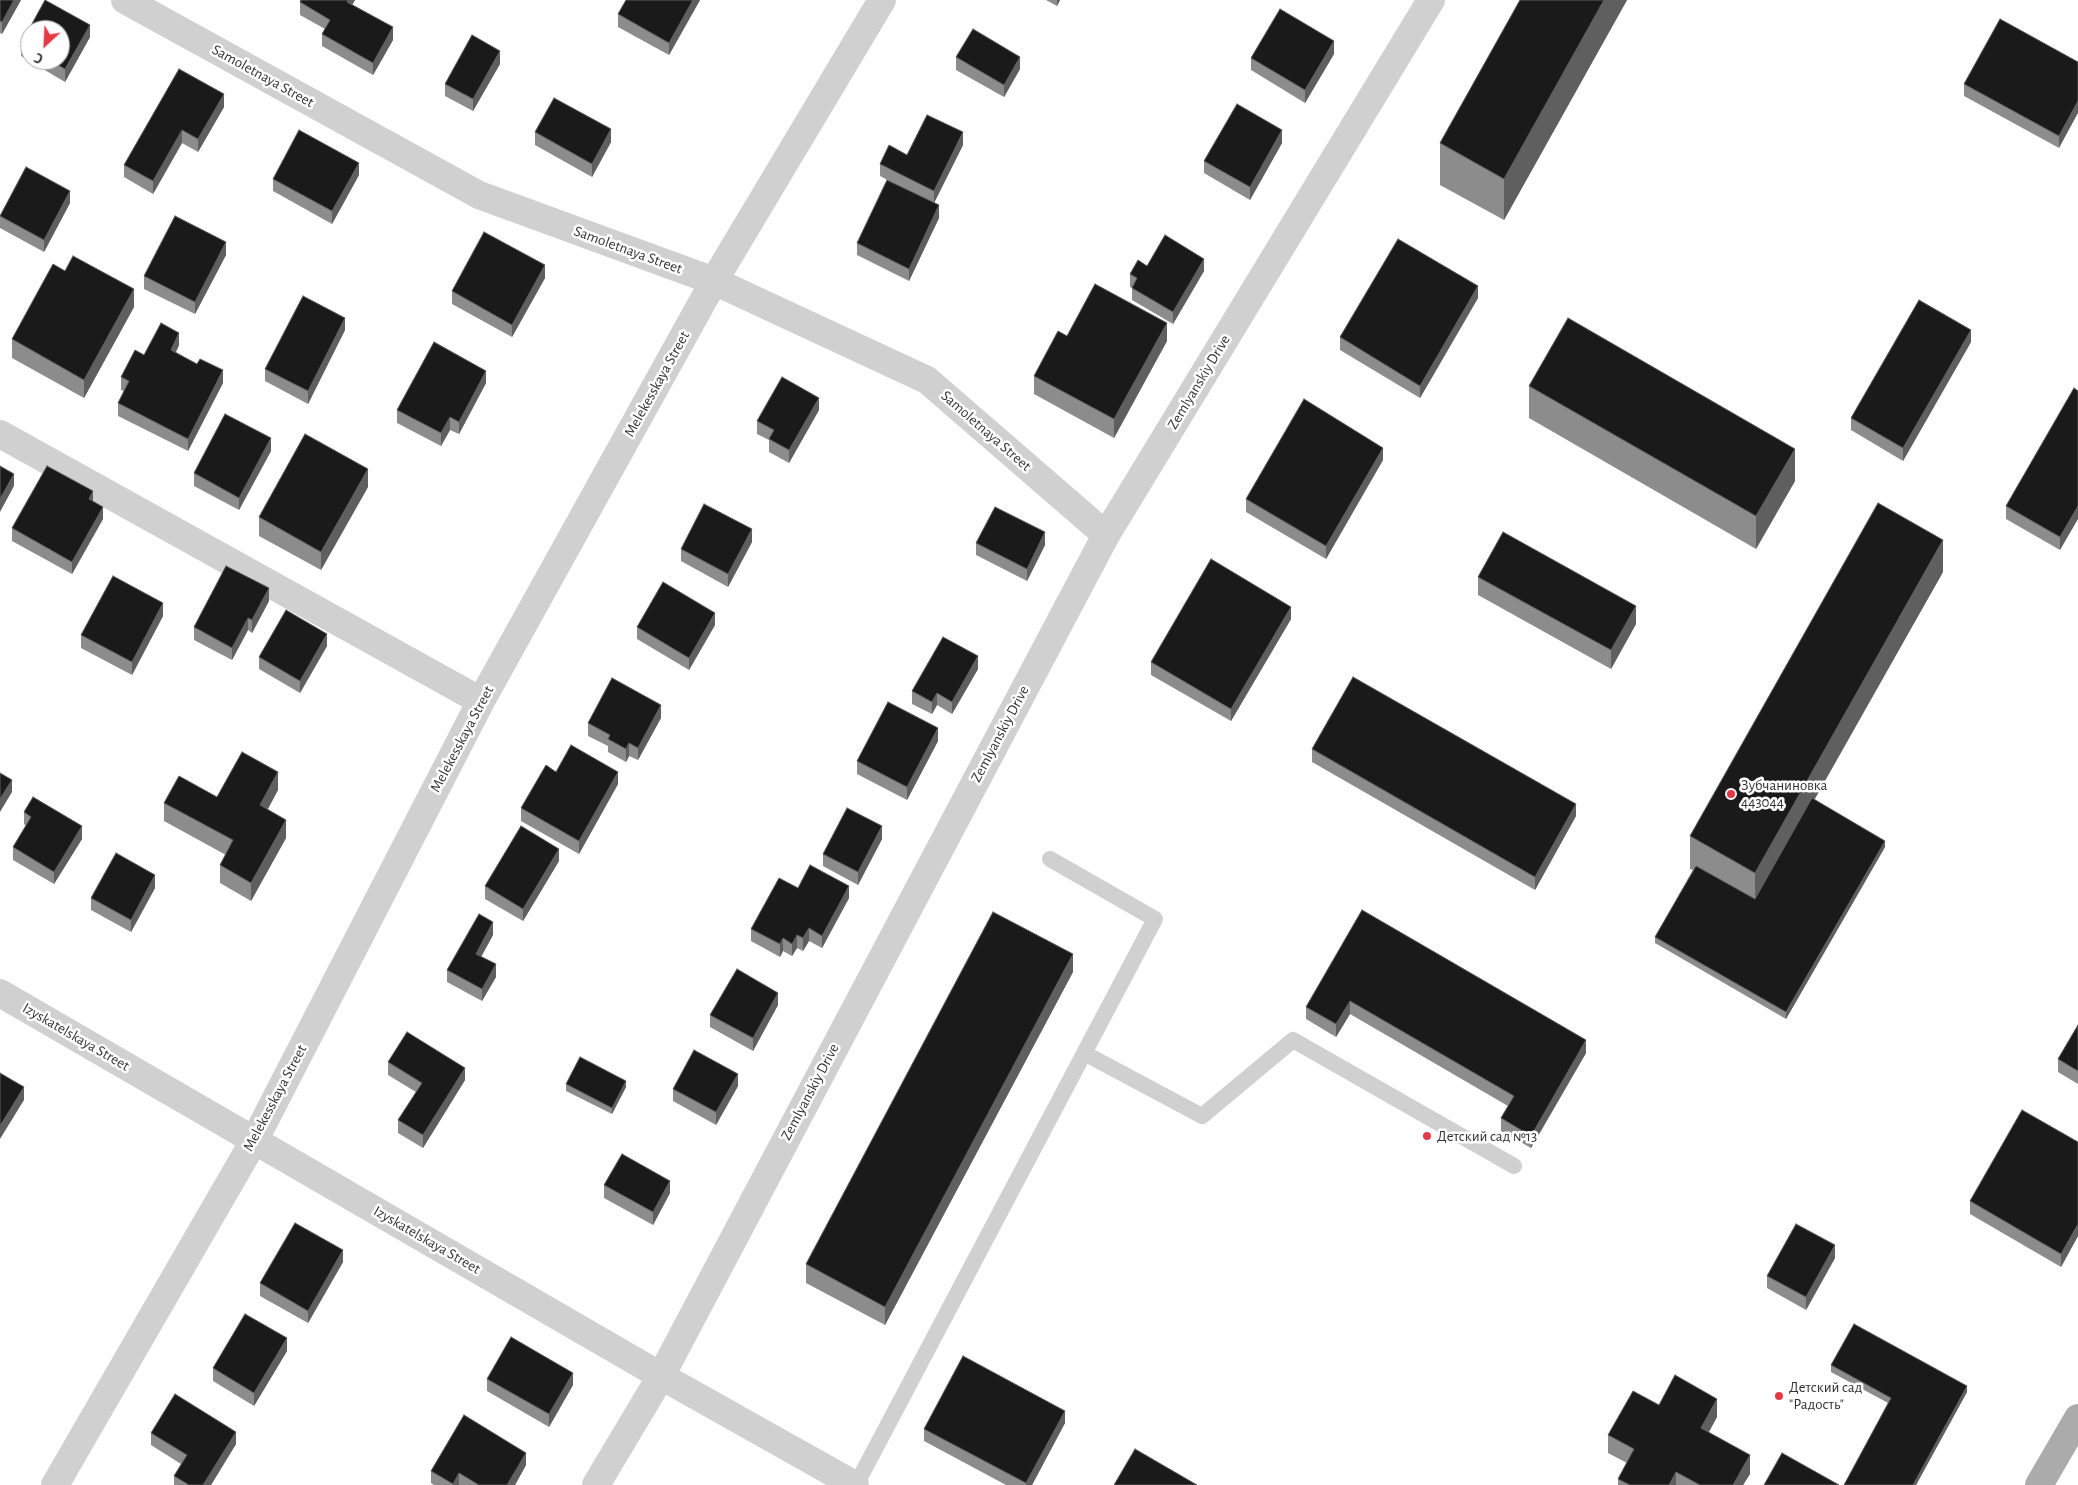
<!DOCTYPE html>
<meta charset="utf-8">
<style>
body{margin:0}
#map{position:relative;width:2078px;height:1485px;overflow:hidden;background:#fff;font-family:"Alegreya Sans",sans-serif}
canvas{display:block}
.north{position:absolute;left:20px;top:20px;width:50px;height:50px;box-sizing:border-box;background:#fff;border:1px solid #adadad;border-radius:50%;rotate:205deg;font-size:14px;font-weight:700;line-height:20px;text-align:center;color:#333}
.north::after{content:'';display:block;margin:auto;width:18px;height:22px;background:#e63946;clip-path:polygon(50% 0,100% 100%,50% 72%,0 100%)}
</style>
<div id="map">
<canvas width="2078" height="1485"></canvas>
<div class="north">С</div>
</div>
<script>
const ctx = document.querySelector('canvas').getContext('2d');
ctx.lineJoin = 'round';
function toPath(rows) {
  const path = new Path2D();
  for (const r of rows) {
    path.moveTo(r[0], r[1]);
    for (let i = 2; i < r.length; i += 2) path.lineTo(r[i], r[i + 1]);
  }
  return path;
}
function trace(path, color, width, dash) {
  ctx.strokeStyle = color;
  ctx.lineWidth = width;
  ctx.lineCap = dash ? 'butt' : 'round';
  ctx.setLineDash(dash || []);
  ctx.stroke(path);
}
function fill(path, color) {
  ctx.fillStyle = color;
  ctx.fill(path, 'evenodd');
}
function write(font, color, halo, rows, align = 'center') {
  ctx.font = font + ' "Alegreya Sans",sans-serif';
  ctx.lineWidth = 5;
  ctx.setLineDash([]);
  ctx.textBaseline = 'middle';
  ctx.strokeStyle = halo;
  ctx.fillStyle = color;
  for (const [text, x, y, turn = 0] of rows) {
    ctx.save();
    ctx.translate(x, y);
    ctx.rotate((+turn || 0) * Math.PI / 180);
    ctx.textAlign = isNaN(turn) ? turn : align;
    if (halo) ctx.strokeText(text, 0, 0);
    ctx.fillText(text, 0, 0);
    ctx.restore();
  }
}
const service = toPath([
 [1084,1053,1202,1116,1293,1040,1514,1166],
 [856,1485,1155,919,1050,859]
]);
const minor = toPath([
 [125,0,479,195,714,281,927,380,1106,535],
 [0,434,481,701],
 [0,993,661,1376,855,1485],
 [55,1485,255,1139,481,701,714,281,882,0],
 [596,1485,661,1376,1106,535,1431,0]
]);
const primary = toPath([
 [2039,1485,2078,1418]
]);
const wall = toPath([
 [0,0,21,0,2,34,0,33],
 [45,0,90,25,90,37,65,82,21,56,21,44],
 [30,30,60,30,60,60,30,60],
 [301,0,355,0,352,5,393,40,373,75,322,46,322,34,325,29,300,15,300,2],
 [700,0,669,55,618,27,618,14],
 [1046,0,1060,0,1057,6],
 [1520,0,1627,0,1504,220,1440,185,1440,143],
 [1334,54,1305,103,1251,70,1251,58],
 [956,57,1020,69,1004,97,956,70],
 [2078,62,2059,148,1964,96,1964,84],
 [500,64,473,111,445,96,445,84],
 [179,69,224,107,198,152,182,143,153,194,124,177,124,165],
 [535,132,611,142,592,177,535,145],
 [1282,143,1250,200,1204,173,1204,161],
 [963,145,934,203,939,218,909,281,857,255,857,243,909,191,880,176,880,164,907,155],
 [359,175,332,224,273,191,273,179],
 [70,203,44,252,0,228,0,215],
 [226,255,195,314,144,289,144,276],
 [1147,266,1204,271,1173,324,1132,300,1132,288,1130,287,1130,274],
 [545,278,512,337,452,304,452,291],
 [1478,298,1420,398,1340,350,1340,337],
 [134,307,84,398,12,358,12,339],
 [345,330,308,404,265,381,265,369],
 [1167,341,1114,438,1034,394,1034,376],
 [1971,342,1903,461,1851,430,1851,418],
 [179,345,176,352,223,383,188,451,118,416,118,403,124,391,121,390,121,377,144,355],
 [486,383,459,434,450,430,441,446,397,423,397,410],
 [1529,386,1795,481,1756,549,1529,418],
 [2074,388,2060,550,2006,519,2006,506],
 [819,410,789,463,769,452,769,440,757,434,757,421],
 [271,451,239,510,194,486,194,473],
 [1383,460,1326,559,1246,512,1246,499],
 [368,487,321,570,259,536,259,517],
 [93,501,103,519,72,574,12,541,12,528],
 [752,542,728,587,681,561,681,549],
 [976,543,1045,545,1027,581,976,555],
 [1943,572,1814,799,1885,847,1786,1019,1655,943,1655,937,1693,870,1690,869,1690,836],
 [1478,577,1636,624,1611,669,1478,595],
 [269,601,252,633,248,630,232,660,194,640,194,627],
 [163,616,132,675,81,648,81,635],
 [1291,619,1231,721,1151,675,1151,662],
 [715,625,689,670,637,639,637,627],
 [327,646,300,693,259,669,259,657],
 [978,669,952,714,937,705,932,714,912,704,912,691],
 [661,718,638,760,629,756,626,762,608,752,608,746,588,736,588,723],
 [938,741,907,800,857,774,857,761],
 [1312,749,1576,816,1535,890,1312,762],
 [556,772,618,784,579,854,521,821,521,808],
 [278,790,268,809,286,838,251,901,220,883,220,865,226,855,164,821,164,803],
 [24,812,82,839,54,884,13,860,13,847,26,826,24,824],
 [882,839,858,885,823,866,823,854],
 [559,861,523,921,485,899,485,886],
 [155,888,131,932,91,910,91,898],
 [798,888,849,898,822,948,809,941,803,951,797,948,792,956,783,951,780,957,751,941,751,929],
 [1362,910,1586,1053,1531,1148,1501,1131,1501,1118,1508,1106,1350,1014,1336,1037,1306,1019,1306,1007],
 [493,935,481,957,496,977,482,1001,447,982,447,970],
 [1073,972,885,1325,806,1283,806,1264],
 [778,1005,753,1051,710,1027,710,1015],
 [2078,1025,2078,1084,2058,1072,2058,1059],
 [388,1062,465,1080,423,1148,398,1133,398,1120,416,1092,388,1075],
 [566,1084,626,1087,612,1114,566,1091],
 [738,1086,716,1125,673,1101,673,1089],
 [2078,1142,2078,1236,2061,1267,1970,1214,1970,1201],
 [604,1185,670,1193,653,1225,604,1198],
 [1835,1258,1806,1310,1767,1288,1767,1276],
 [343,1262,308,1323,260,1296,260,1283],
 [287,1351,254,1406,213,1381,213,1368],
 [1831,1365,1967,1392,1916,1485,1844,1485,1888,1403,1831,1372],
 [487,1379,573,1385,549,1427,487,1391],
 [1659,1405,1717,1417,1708,1432,1750,1474,1743,1485,1618,1485,1618,1479,1627,1463,1608,1453,1608,1435],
 [1065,1423,1032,1485,1006,1485,924,1441,924,1429],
 [151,1433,236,1444,211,1485,174,1485,174,1476,181,1464,151,1445],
 [526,1465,515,1485,434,1485,431,1483,431,1471]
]);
const shadedWall = toPath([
 [14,0,21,0,2,34,2,22],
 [348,0,355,0,347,14,347,2],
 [693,0,700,0,669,55,669,43],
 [1057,0,1060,0,1057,6],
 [1604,0,1627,0,1504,220,1504,179],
 [90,25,90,37,65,82,65,69],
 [393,27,393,40,373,75,373,63],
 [1334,41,1334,54,1305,103,1305,90],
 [500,51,500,64,473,111,473,99],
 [1020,57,1020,69,1004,97,1004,85],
 [224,94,224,107,198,152,198,139],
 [2078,101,2078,113,2059,148,2059,136],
 [611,129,611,142,592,177,592,164],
 [182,130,182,143,153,194,153,181],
 [1282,130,1282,143,1250,200,1250,187],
 [963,132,963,145,934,203,934,191],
 [359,163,359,175,332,224,332,211],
 [70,191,70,203,44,252,44,240],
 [939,205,939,218,909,281,909,269],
 [226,242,226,255,195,314,195,302],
 [1204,259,1204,271,1173,324,1173,312],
 [545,265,545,278,512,337,512,325],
 [1478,286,1478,298,1420,398,1420,386],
 [134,289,134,307,84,398,84,380],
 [345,318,345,330,308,404,308,391],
 [1167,323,1167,341,1114,438,1114,419],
 [1971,330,1971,342,1903,461,1903,448],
 [179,333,179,345,171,362,171,350],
 [223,370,223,383,188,451,188,439],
 [486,371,486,383,459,434,459,422],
 [819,398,819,410,789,463,789,450],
 [450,417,450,430,441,446,441,433],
 [271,438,271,451,239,510,239,498],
 [1383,448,1383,460,1326,559,1326,546],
 [1795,449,1795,481,1756,549,1756,516],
 [368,469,368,487,321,570,321,552],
 [14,474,14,486,0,512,0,499],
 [93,491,93,504,89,499],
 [2078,506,2078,519,2060,550,2060,537],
 [103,507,103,519,72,574,72,562],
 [752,529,752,542,728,587,728,574],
 [1045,532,1045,545,1027,581,1027,569],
 [1943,540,1943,572,1755,905,1755,873],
 [269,588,269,601,252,633,252,620],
 [163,603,163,616,132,675,132,662],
 [1636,606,1636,624,1611,669,1611,650],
 [1291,607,1291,619,1231,721,1231,709],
 [715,613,715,625,689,670,689,658],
 [248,618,248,630,232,660,232,648],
 [327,634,327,646,300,693,300,681],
 [978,656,978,669,952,714,952,702],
 [937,693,937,705,932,714,932,702],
 [661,705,661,718,638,760,638,748],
 [938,728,938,741,907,800,907,787],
 [629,743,629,756,626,762,626,749],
 [278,772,278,790,260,823,260,805],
 [618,772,618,784,579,854,579,841],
 [12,780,12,792,0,812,0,799],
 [1576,804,1576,816,1535,890,1535,877],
 [286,820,286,838,251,901,251,883],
 [82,826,82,839,54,884,54,872],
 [882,826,882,839,858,885,858,872],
 [1885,841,1885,847,1786,1019,1786,1012],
 [559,849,559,861,523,921,523,909],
 [155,875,155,888,131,932,131,920],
 [849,886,849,898,822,948,822,936],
 [493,922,493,935,476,966,476,954],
 [809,928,809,941,803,951,803,938],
 [797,935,797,948,792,956,792,944],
 [783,938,783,951,780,957,780,944],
 [1073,954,1073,972,885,1325,885,1307],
 [496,964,496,977,482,1001,482,989],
 [778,993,778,1005,753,1051,753,1038],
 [1350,1001,1350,1014,1336,1037,1336,1024],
 [1586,1040,1586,1053,1531,1148,1531,1136],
 [465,1068,465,1080,423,1148,423,1135],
 [738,1074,738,1086,716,1125,716,1112],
 [626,1081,626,1087,612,1114,612,1108],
 [24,1087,24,1100,0,1139,0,1126],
 [670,1181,670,1193,653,1225,653,1212],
 [2078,1224,2078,1236,2061,1267,2061,1254],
 [1835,1245,1835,1258,1806,1310,1806,1297],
 [343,1250,343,1262,308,1323,308,1311],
 [287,1338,287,1351,254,1406,254,1393],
 [573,1373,573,1385,549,1427,549,1414],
 [1967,1386,1967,1392,1916,1485,1913,1485],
 [1717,1399,1717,1417,1701,1447,1701,1428],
 [1065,1411,1065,1423,1032,1485,1026,1485,1026,1483],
 [236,1432,236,1444,211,1485,203,1485],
 [526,1453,526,1465,515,1485,507,1485],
 [1750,1455,1750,1474,1743,1485,1733,1485],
 [1676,1472,1676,1485,1669,1485],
 [459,1473,459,1485,453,1485,453,1484]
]);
const building = toPath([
 [0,0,14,0,2,22,0,21,0,0],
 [45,0,90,25,65,69,49,60,60,60,60,30,30,30,30,49,21,44,45,0],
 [301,0,348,0,347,2,393,27,373,63,322,34,330,20,300,2,301,0],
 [626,0,693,0,669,43,618,14,626,0],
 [1520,0,1604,0,1504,179,1440,143,1520,0],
 [1280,9,1334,41,1305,90,1251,58,1280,9],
 [2000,19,2078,62,2078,101,2059,136,1964,84,2000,19],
 [973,29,1020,57,1004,85,956,57,973,29],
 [472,35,500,51,473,99,445,84,472,35],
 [179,69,224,94,198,139,182,130,153,181,124,165,179,69],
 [554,98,611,129,592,164,535,132,554,98],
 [1237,104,1282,130,1250,187,1204,161,1237,104],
 [927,115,963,132,934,191,880,164,889,145,907,155,927,115],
 [299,130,359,163,332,211,273,179,299,130],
 [26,167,70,191,44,240,0,216,26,167],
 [887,180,939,205,909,269,857,243,887,180],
 [175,216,226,242,195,302,144,276,175,216],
 [484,232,545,265,512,325,452,291,484,232],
 [1165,235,1204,259,1173,312,1132,288,1137,278,1130,274,1138,260,1147,266,1165,235],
 [1398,239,1478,286,1420,386,1340,337,1398,239],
 [73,256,134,289,84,380,12,339,53,264,65,271,73,256],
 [1095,284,1167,323,1114,419,1034,376,1058,331,1067,336,1095,284],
 [303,296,345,318,308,391,265,369,303,296],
 [1919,300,1971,330,1903,448,1851,418,1919,300],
 [1568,318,1795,449,1756,516,1529,386,1568,318],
 [161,323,179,333,171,350,197,364,200,359,223,370,188,439,118,403,129,381,121,377,135,350,144,355,161,323],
 [434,342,486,371,459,422,450,417,441,433,397,410,434,342],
 [782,377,819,398,789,450,769,439,774,430,757,421,782,377],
 [2074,388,2078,391,2078,506,2060,537,2006,506,2074,388],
 [1304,399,1383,448,1326,546,1246,499,1304,399],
 [225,414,271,438,239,498,194,473,225,414],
 [305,434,368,469,321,552,259,517,305,434],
 [0,466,14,474,0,499,0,466],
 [47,466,93,491,89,499,103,507,72,562,12,528,47,466],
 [1878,503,1943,540,1755,873,1690,836,1878,503],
 [704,504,752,529,728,574,681,549,704,504],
 [995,507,1045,532,1027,569,976,543,995,507],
 [1503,532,1636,606,1611,650,1478,577,1503,532],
 [1211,559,1291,607,1231,709,1151,662,1211,559],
 [226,566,269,588,252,620,248,618,232,648,194,627,226,566],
 [113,576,163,603,132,662,81,635,113,576],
 [663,582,715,613,689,658,637,627,663,582],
 [286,610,327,634,300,681,259,657,286,610],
 [943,637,978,656,952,702,937,693,932,702,912,691,943,637],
 [1353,677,1576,804,1535,877,1312,749,1353,677],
 [612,678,661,705,638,748,629,743,626,749,608,739,610,735,588,723,612,678],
 [888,702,938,728,907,787,857,761,888,702],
 [571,745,618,772,579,841,521,808,546,765,556,772,571,745],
 [242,752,278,772,260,805,286,820,251,883,220,865,233,840,164,803,179,776,217,797,242,752],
 [0,773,12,780,0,799,0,773],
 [33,797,82,826,54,872,13,847,31,817,24,812,33,797],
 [1812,798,1885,841,1786,1012,1655,937,1696,866,1755,899,1812,798],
 [847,808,882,826,858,872,823,854,847,808],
 [521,826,559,849,523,909,485,886,521,826],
 [116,853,155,875,131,920,91,898,116,853],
 [810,865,849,886,822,936,809,928,803,938,797,935,792,944,783,938,780,944,751,929,779,878,798,888,810,865],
 [1362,910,1586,1040,1531,1136,1501,1118,1514,1096,1350,1001,1336,1024,1306,1007,1362,910],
 [993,912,1073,954,885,1307,806,1264,993,912],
 [479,914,493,922,476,954,496,964,482,989,447,970,479,914],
 [737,969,778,993,753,1038,710,1015,737,969],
 [2078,1025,2078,1071,2058,1059,2078,1025],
 [407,1032,465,1068,423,1135,398,1120,422,1083,388,1062,407,1032],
 [694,1050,738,1074,716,1112,673,1089,694,1050],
 [580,1057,626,1081,612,1108,566,1084,580,1057],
 [0,1073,24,1087,0,1126,0,1073],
 [2022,1110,2078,1142,2078,1224,2061,1254,1970,1201,2022,1110],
 [622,1154,670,1181,653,1212,604,1185,622,1154],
 [295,1223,343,1250,308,1311,260,1283,295,1223],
 [1796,1224,1835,1245,1806,1297,1767,1276,1796,1224],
 [245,1314,287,1338,254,1393,213,1368,245,1314],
 [1854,1324,1967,1386,1913,1485,1844,1485,1891,1398,1831,1365,1854,1324],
 [511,1337,573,1373,549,1414,487,1379,511,1337],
 [963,1356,1065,1411,1026,1483,924,1429,963,1356],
 [1675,1375,1717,1399,1701,1428,1750,1455,1733,1485,1700,1485,1676,1472,1669,1485,1630,1485,1618,1479,1634,1449,1608,1435,1633,1391,1659,1405,1675,1375],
 [175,1394,236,1432,203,1485,189,1485,174,1476,187,1455,151,1433,175,1394],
 [464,1415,526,1453,507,1485,479,1485,459,1473,453,1484,431,1471,464,1415],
 [1135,1449,1197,1485,1114,1485,1135,1449],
 [1782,1453,1839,1485,1764,1485,1782,1453]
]);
const markers = [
 [1731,794,5,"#e63946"],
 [1427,1136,5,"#e63946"],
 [1779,1396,5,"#e63946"]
];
const streetNames = [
 ["Samoletnaya Street",263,76,29],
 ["Samoletnaya Street",628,250,20],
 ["Zemlyanskiy Drive",1199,382,-59],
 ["Melekesskaya Street",657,384,-61],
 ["Samoletnaya Street",986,431,41],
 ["Zemlyanskiy Drive",1000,734,-62],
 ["Melekesskaya Street",462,739,-62],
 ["Izyskatelskaya Street",76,1037,30],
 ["Zemlyanskiy Drive",810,1092,-62],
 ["Melekesskaya Street",275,1098,-62],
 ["Izyskatelskaya Street",427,1240,30]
];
const poiNames = [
 ["Зубчаниновка",1741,785],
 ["443044",1741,802],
 ["Детский сад №13",1437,1136],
 ["Детский сад",1789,1387],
 ["\"Радость\"",1789,1404]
];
trace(service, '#d0d0d0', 16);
trace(minor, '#d0d0d0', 28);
trace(primary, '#ababab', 28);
fill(wall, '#8c8c8c');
fill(shadedWall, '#5f5f5f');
fill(building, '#1a1a1a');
trace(building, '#5f5f5f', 1);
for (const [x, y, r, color] of markers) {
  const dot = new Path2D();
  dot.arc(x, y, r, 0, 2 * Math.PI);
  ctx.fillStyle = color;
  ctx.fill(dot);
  trace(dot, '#fff', 2);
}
write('15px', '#333', '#fff', streetNames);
write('15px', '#333', '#fff', poiNames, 'left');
</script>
